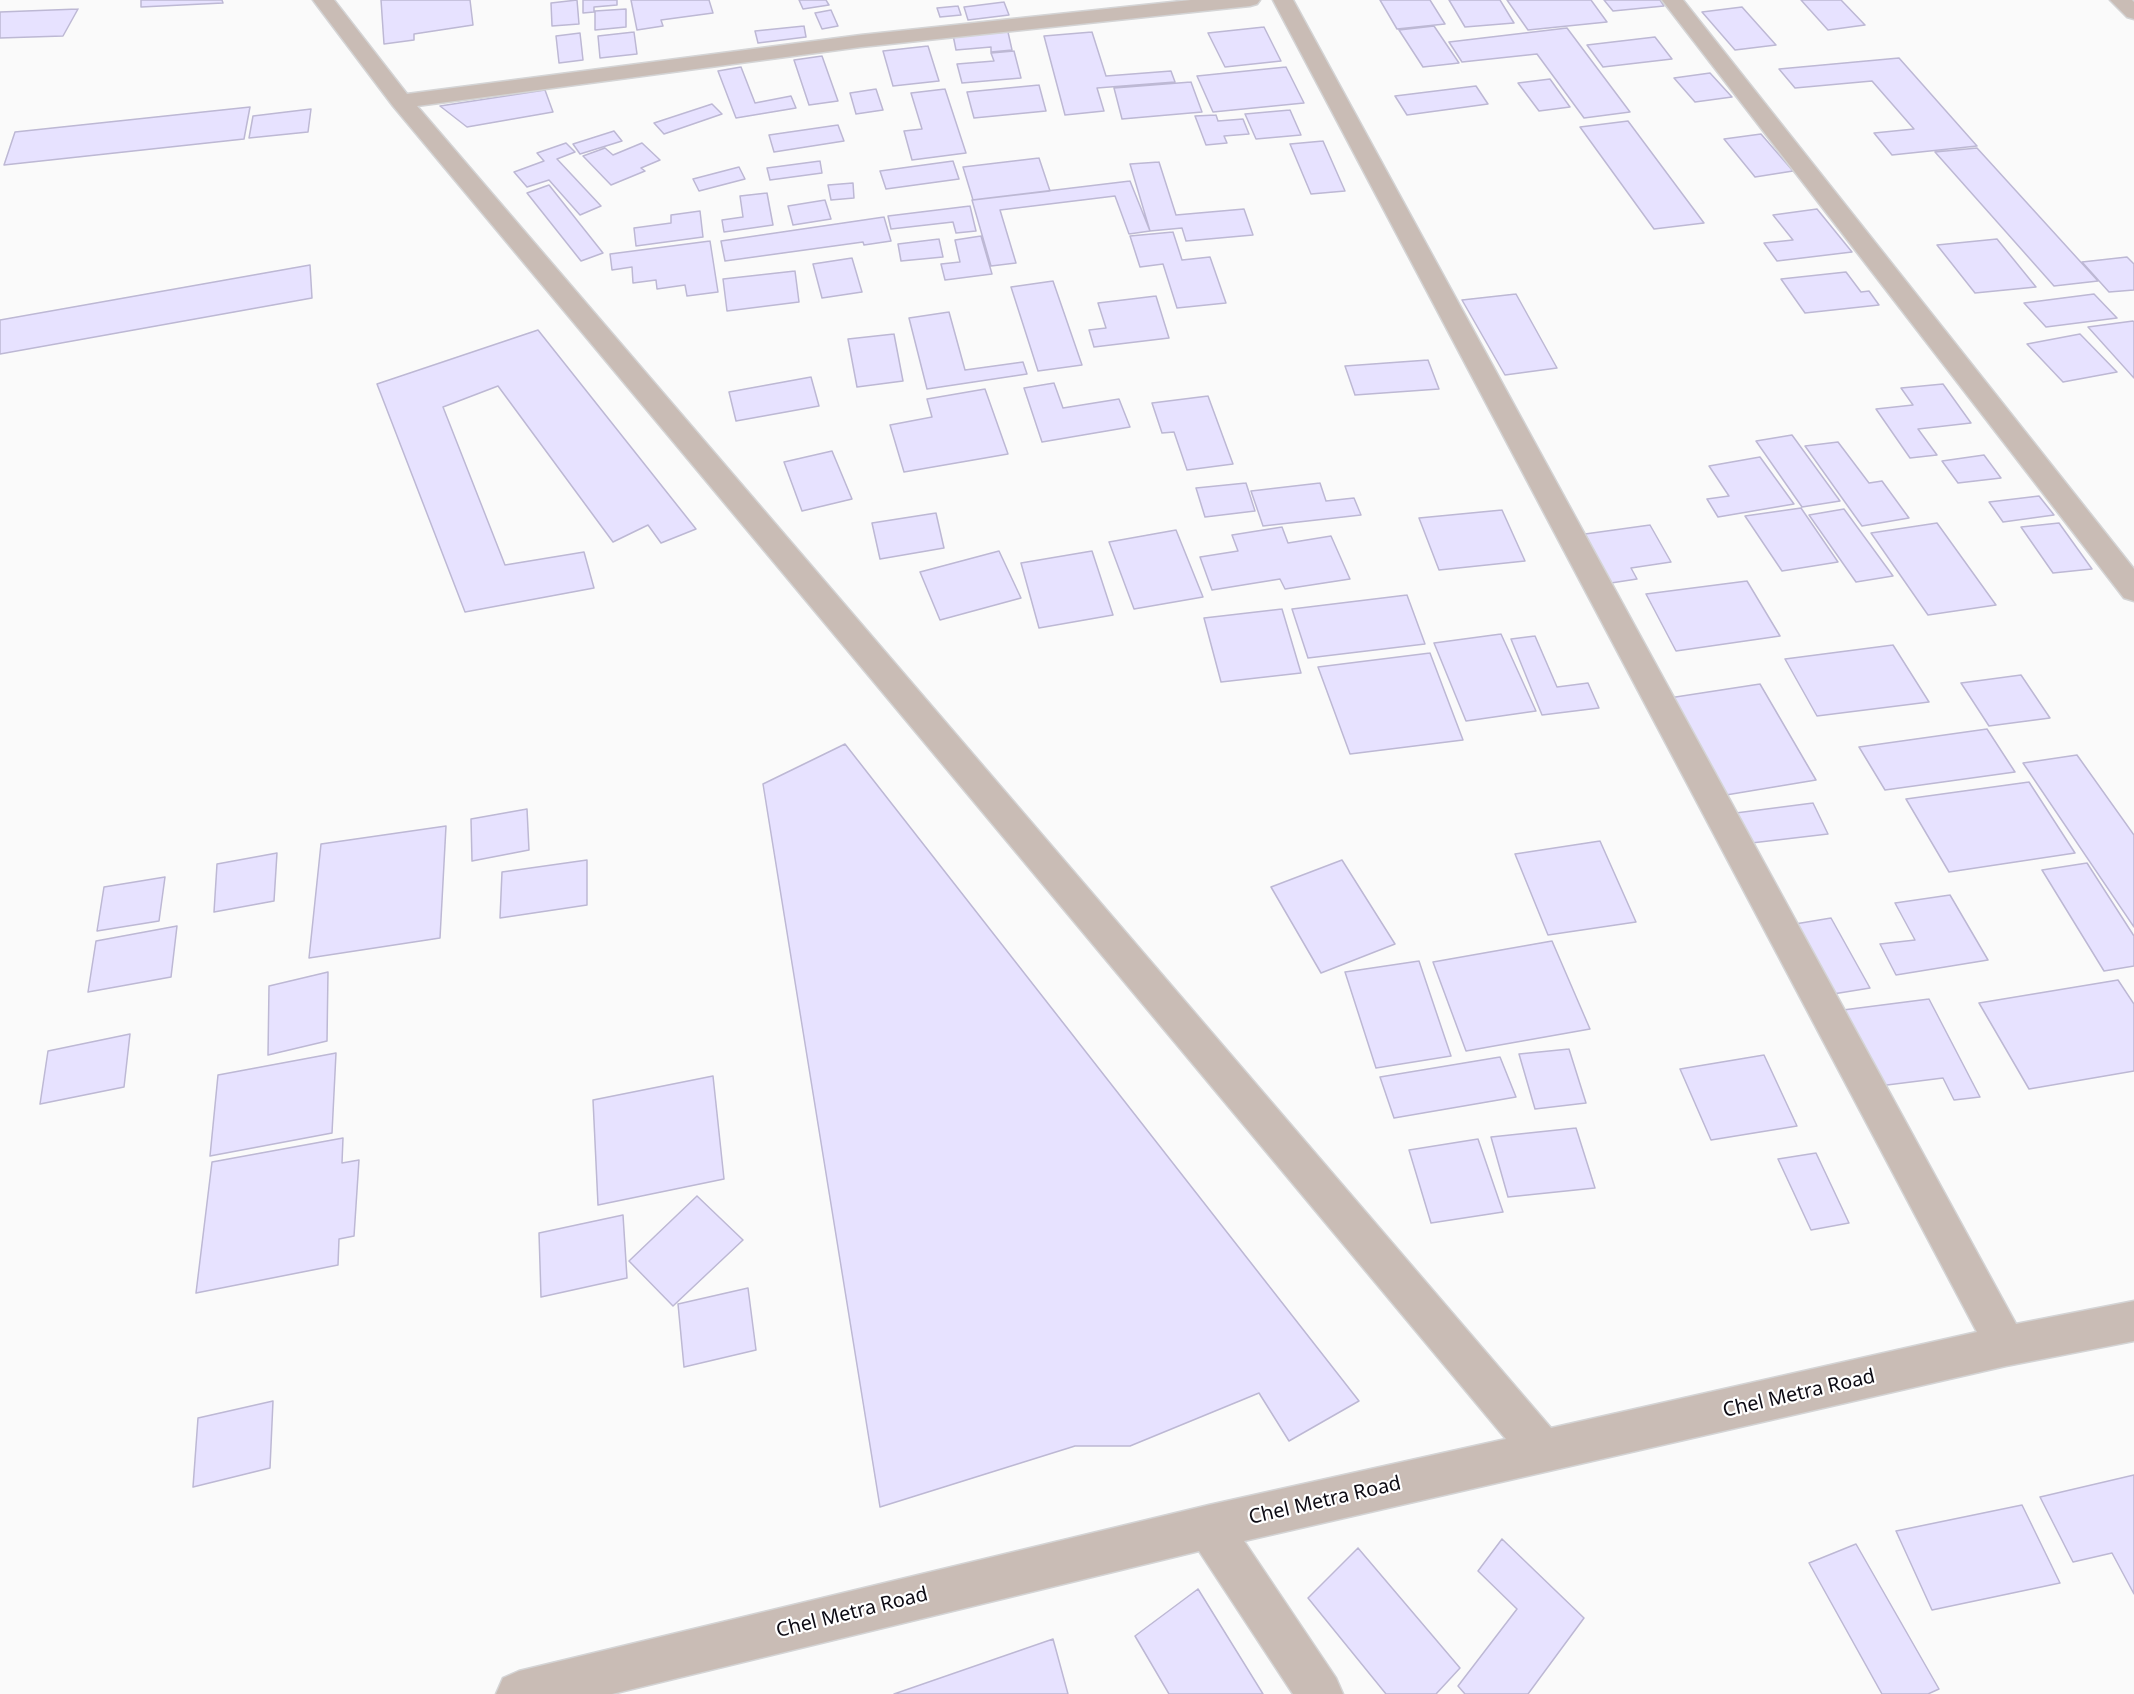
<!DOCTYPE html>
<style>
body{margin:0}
canvas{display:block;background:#fafafa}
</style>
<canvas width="2134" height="1694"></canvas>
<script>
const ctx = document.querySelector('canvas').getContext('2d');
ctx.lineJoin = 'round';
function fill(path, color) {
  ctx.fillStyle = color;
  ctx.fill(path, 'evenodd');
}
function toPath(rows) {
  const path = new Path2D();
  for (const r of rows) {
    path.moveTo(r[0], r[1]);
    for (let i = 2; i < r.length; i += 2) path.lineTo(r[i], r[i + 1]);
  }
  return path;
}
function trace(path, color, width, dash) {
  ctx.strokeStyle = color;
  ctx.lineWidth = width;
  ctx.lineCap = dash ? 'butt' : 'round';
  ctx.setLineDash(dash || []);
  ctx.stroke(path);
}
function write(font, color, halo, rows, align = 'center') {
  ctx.font = font + ' "Noto Sans",sans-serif';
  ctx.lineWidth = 4.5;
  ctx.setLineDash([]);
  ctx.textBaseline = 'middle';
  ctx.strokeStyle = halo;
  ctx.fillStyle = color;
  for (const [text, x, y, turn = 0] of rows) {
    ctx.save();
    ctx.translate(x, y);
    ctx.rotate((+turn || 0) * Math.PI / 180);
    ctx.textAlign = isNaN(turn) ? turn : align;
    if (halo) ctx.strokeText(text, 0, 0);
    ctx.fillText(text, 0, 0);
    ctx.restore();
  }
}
const building = toPath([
 [141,0,222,0,223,3,141,7,141,0],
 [381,0,470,0,473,25,414,34,414,40,384,44,381,0],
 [577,0,579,24,552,26,551,3,577,0],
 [583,0,617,0,617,5,594,7,594,12,583,13,583,0],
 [631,0,709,0,713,13,661,20,663,26,637,30,631,0],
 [799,0,826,0,829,5,803,9,799,0],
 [1380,0,1430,0,1445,24,1397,29,1380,0],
 [1449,0,1500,0,1514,23,1465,27,1449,0],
 [1507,0,1591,0,1607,22,1528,30,1507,0],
 [1604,0,1660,0,1664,6,1613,11,1604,0],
 [1801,0,1841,0,1865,25,1828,30,1801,0],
 [1004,2,1009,15,968,20,964,7,1004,2],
 [958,6,961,15,940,17,937,8,958,6],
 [1742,7,1776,45,1735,50,1702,12,1742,7],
 [78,9,63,36,0,38,0,12,78,9],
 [626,9,626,27,595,30,595,11,626,9],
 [831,10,838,26,822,29,815,13,831,10],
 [804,26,806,37,758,43,755,31,804,26],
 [1434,26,1459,63,1423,67,1399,30,1434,26],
 [1264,27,1281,61,1225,67,1208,33,1264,27],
 [1567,28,1630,112,1584,118,1537,54,1462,62,1449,42,1567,28],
 [634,32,637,54,600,58,598,36,634,32],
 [1008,32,1012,50,991,52,991,47,956,50,953,35,1008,32],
 [1092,32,1106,76,1171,71,1175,82,1097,88,1104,111,1065,115,1044,36,1092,32],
 [580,33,583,60,559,63,556,36,580,33],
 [1655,37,1672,59,1603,67,1587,45,1655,37],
 [928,46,939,81,893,86,883,51,928,46],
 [1014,51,1021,78,962,83,957,64,994,61,991,53,1014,51],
 [822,56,838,101,809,105,794,60,822,56],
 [1899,58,1977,146,1892,155,1874,133,1914,129,1872,81,1795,88,1779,69,1899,58],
 [741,67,755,103,791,96,796,108,736,118,718,71,741,67],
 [1286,67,1304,103,1213,112,1197,76,1286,67],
 [1710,73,1732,97,1695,102,1674,78,1710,73],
 [1550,79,1570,107,1539,111,1518,83,1550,79],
 [1191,82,1202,112,1122,119,1114,88,1191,82],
 [1039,85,1046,111,974,118,967,92,1039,85],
 [1476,86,1488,104,1407,115,1395,96,1476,86],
 [876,89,883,110,856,114,850,93,876,89],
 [945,89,966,153,912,160,904,131,922,129,911,93,945,89],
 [545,90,553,112,467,127,440,106,545,90],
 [712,104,722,114,664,134,654,123,712,104],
 [250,107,244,139,4,165,15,132,250,107],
 [311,109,308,132,249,138,253,116,311,109],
 [1290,110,1301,135,1256,139,1245,114,1290,110],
 [1216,115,1218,121,1243,119,1249,134,1224,136,1227,143,1206,145,1195,116,1216,115],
 [1628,121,1704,223,1654,229,1580,127,1628,121],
 [838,125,844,141,774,152,769,135,838,125],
 [614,131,622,141,580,154,573,144,614,131],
 [1761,134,1793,171,1755,177,1724,139,1761,134],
 [1323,141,1345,191,1311,194,1290,144,1323,141],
 [566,143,575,152,557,159,601,206,580,215,549,180,527,187,514,172,544,161,537,153,566,143],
 [642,143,660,160,641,168,645,171,611,185,583,156,605,148,613,155,642,143],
 [1977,148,2098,281,2054,286,1935,152,1977,148],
 [1039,158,1050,191,973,200,963,167,1039,158],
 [820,161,822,173,770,180,767,168,820,161],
 [953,161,959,179,886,189,880,171,953,161],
 [1159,162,1176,215,1244,209,1253,235,1186,241,1182,228,1150,231,1130,164,1159,162],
 [739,167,745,179,699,191,693,179,739,167],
 [1130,181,1150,231,1129,234,1115,196,1000,210,1016,263,991,266,972,200,1130,181],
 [853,183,854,198,831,200,828,185,853,183],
 [549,185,603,253,581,261,527,193,549,185],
 [767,193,773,225,724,232,722,220,743,217,740,196,767,193],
 [825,200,831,219,793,225,788,206,825,200],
 [970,206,976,231,956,233,953,222,891,229,888,216,970,206],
 [1817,209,1852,252,1777,261,1764,243,1793,240,1773,215,1817,209],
 [700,211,703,237,636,246,634,228,671,223,671,215,700,211],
 [884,217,891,241,864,245,863,242,725,261,721,241,884,217],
 [1173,232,1182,260,1210,257,1226,303,1177,308,1163,264,1140,267,1130,236,1173,232],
 [981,236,992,274,945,280,941,264,960,262,955,240,981,236],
 [939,239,943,257,901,261,898,244,939,239],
 [1997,239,2036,287,1975,293,1937,245,1997,239],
 [710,241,718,292,687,296,685,285,657,289,656,280,633,283,632,267,612,270,610,254,710,241],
 [2127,257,2134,264,2134,290,2109,292,2082,262,2127,257],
 [852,258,862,292,822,298,813,264,852,258],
 [310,265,312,298,0,354,0,320,310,265],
 [795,271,799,302,727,311,723,279,795,271],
 [1846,272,1861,292,1869,291,1879,305,1805,313,1781,279,1846,272],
 [1053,281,1082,365,1038,371,1011,287,1053,281],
 [1516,294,1557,368,1505,375,1462,300,1516,294],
 [2094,294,2117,318,2046,327,2024,303,2094,294],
 [1156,296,1169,338,1094,347,1089,330,1106,328,1098,303,1156,296],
 [949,312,965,370,1023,362,1027,374,927,389,909,318,949,312],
 [2133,321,2134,322,2134,378,2088,327,2133,321],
 [538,330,696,529,661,543,648,525,613,542,498,386,443,407,505,565,584,552,594,588,465,612,377,384,538,330],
 [894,334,903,381,857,387,848,339,894,334],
 [2080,334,2117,372,2063,382,2027,344,2080,334],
 [1428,360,1439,389,1355,395,1345,366,1428,360],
 [811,377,819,406,736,421,729,392,811,377],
 [1054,383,1063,408,1119,399,1130,427,1042,442,1024,388,1054,383],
 [1943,384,1971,423,1918,429,1937,455,1910,458,1876,409,1913,405,1901,388,1943,384],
 [985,389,1008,454,904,472,890,425,932,417,927,399,985,389],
 [1208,396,1233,464,1187,470,1174,432,1162,433,1152,403,1208,396],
 [1792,435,1840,501,1802,507,1756,441,1792,435],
 [1838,442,1869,483,1882,481,1909,518,1862,526,1805,446,1838,442],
 [832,451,852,499,802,511,784,462,832,451],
 [1984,455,2001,478,1958,483,1942,461,1984,455],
 [1760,457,1794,504,1718,517,1707,499,1729,496,1709,466,1760,457],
 [1246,483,1255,511,1205,517,1196,488,1246,483],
 [1320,483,1326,501,1354,498,1361,515,1263,526,1251,491,1320,483],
 [2039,496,2054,515,2003,522,1989,502,2039,496],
 [1801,508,1838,562,1782,571,1745,516,1801,508],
 [1844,509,1893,576,1856,582,1809,515,1844,509],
 [1502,510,1525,561,1439,570,1419,518,1502,510],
 [936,513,944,548,880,559,872,523,936,513],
 [1937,523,1996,605,1928,615,1871,533,1937,523],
 [2059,523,2092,569,2053,573,2021,527,2059,523],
 [1650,525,1671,562,1631,568,1637,579,1611,583,1585,534,1650,525],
 [1282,527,1288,543,1331,536,1350,579,1285,589,1280,579,1212,590,1200,557,1238,551,1232,535,1282,527],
 [1176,530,1203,597,1134,609,1109,542,1176,530],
 [999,551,1021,598,940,620,920,572,999,551],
 [1092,551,1113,615,1039,628,1021,563,1092,551],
 [1747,581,1780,636,1676,651,1646,594,1747,581],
 [1407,595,1425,644,1308,658,1292,609,1407,595],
 [1282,609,1301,673,1221,682,1204,618,1282,609],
 [1501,634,1536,711,1466,721,1434,643,1501,634],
 [1535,636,1557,687,1588,683,1599,708,1542,715,1511,639,1535,636],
 [1893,645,1929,702,1817,716,1785,659,1893,645],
 [1430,653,1463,740,1350,754,1318,667,1430,653],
 [2021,675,2050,718,1989,726,1961,683,2021,675],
 [1760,684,1816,780,1720,796,1669,698,1760,684],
 [1987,729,2015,772,1885,790,1859,747,1987,729],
 [845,744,1359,1401,1289,1441,1259,1393,1130,1446,1075,1446,880,1507,763,784,845,744],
 [2077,755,2134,835,2134,927,2023,763,2077,755],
 [2029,782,2075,853,1949,872,1906,799,2029,782],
 [1813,803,1828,834,1743,844,1728,814,1813,803],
 [527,809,529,850,472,861,471,819,527,809],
 [446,826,440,938,309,958,321,844,446,826],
 [1600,841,1636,922,1548,935,1515,854,1600,841],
 [277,853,274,901,214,912,217,864,277,853],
 [587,860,587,905,500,918,502,872,587,860],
 [1342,860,1395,944,1321,973,1271,887,1342,860],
 [2087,863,2134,936,2134,966,2104,971,2042,870,2087,863],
 [165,877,159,921,97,931,104,887,165,877],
 [1950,895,1988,960,1896,975,1880,944,1915,940,1895,903,1950,895],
 [1831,918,1870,988,1827,995,1789,925,1831,918],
 [177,926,171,977,88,992,96,941,177,926],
 [1552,941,1590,1029,1466,1051,1433,962,1552,941],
 [1419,961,1451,1056,1376,1068,1345,972,1419,961],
 [328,972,327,1041,268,1055,269,986,328,972],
 [2118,980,2134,1004,2134,1071,2029,1089,1979,1003,2118,980],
 [1929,999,1980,1097,1954,1100,1943,1078,1879,1086,1843,1010,1929,999],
 [130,1034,124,1087,40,1104,48,1051,130,1034],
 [1569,1049,1586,1103,1535,1109,1519,1054,1569,1049],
 [336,1053,332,1133,210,1156,218,1075,336,1053],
 [1764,1055,1797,1126,1711,1140,1680,1069,1764,1055],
 [1500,1057,1516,1097,1394,1118,1380,1077,1500,1057],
 [713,1076,724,1179,598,1205,593,1100,713,1076],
 [1576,1128,1595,1188,1508,1197,1491,1137,1576,1128],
 [343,1138,342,1163,359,1160,354,1236,339,1239,338,1265,196,1293,212,1162,343,1138],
 [1478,1139,1503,1212,1431,1223,1409,1150,1478,1139],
 [1816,1153,1849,1223,1811,1230,1778,1159,1816,1153],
 [697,1196,743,1240,673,1306,629,1261,697,1196],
 [623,1215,627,1278,541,1297,539,1233,623,1215],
 [748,1288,756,1350,684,1367,678,1304,748,1288],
 [273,1401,270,1468,193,1487,198,1418,273,1401],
 [2134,1475,2134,1594,2112,1553,2073,1562,2040,1497,2134,1475],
 [2022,1505,2060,1583,1932,1610,1896,1531,2022,1505],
 [1502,1539,1584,1618,1528,1694,1465,1694,1458,1686,1517,1609,1478,1571,1502,1539],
 [1856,1544,1939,1689,1928,1694,1882,1694,1809,1563,1856,1544],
 [1358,1548,1460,1668,1436,1694,1386,1694,1308,1598,1358,1548],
 [1198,1589,1263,1694,1169,1694,1135,1636,1198,1589],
 [1053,1639,1068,1694,894,1694,1053,1639]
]);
const minor = toPath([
 [313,0,334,0,407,94,861,35,1191,0,1260,0,1257,4,1250,6,861,47,417,106,1551,1428,1977,1332,1273,0,1293,0,2016,1324,2134,1301,2134,1341,2006,1366,1244,1541,1336,1678,1343,1694,1293,1694,1199,1551,612,1694,496,1694,503,1678,519,1671,1209,1505,1506,1439,393,106,313,0],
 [1662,0,1683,0,2134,569,2134,601,2124,598,1662,0],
 [2110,0,2132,0,2134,2,2134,19,2127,17,2110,0]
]);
const nearStreetnames = [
 ["Chel Metra Road",1799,1394,-13],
 ["Chel Metra Road",1325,1501,-13],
 ["Chel Metra Road",852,1613,-14]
];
fill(building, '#e7e2ff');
trace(building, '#bdb8d4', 1.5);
trace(minor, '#d4d4d5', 3);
fill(minor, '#c9bcb5');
write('20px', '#0c0a13', '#fff', nearStreetnames);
</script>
